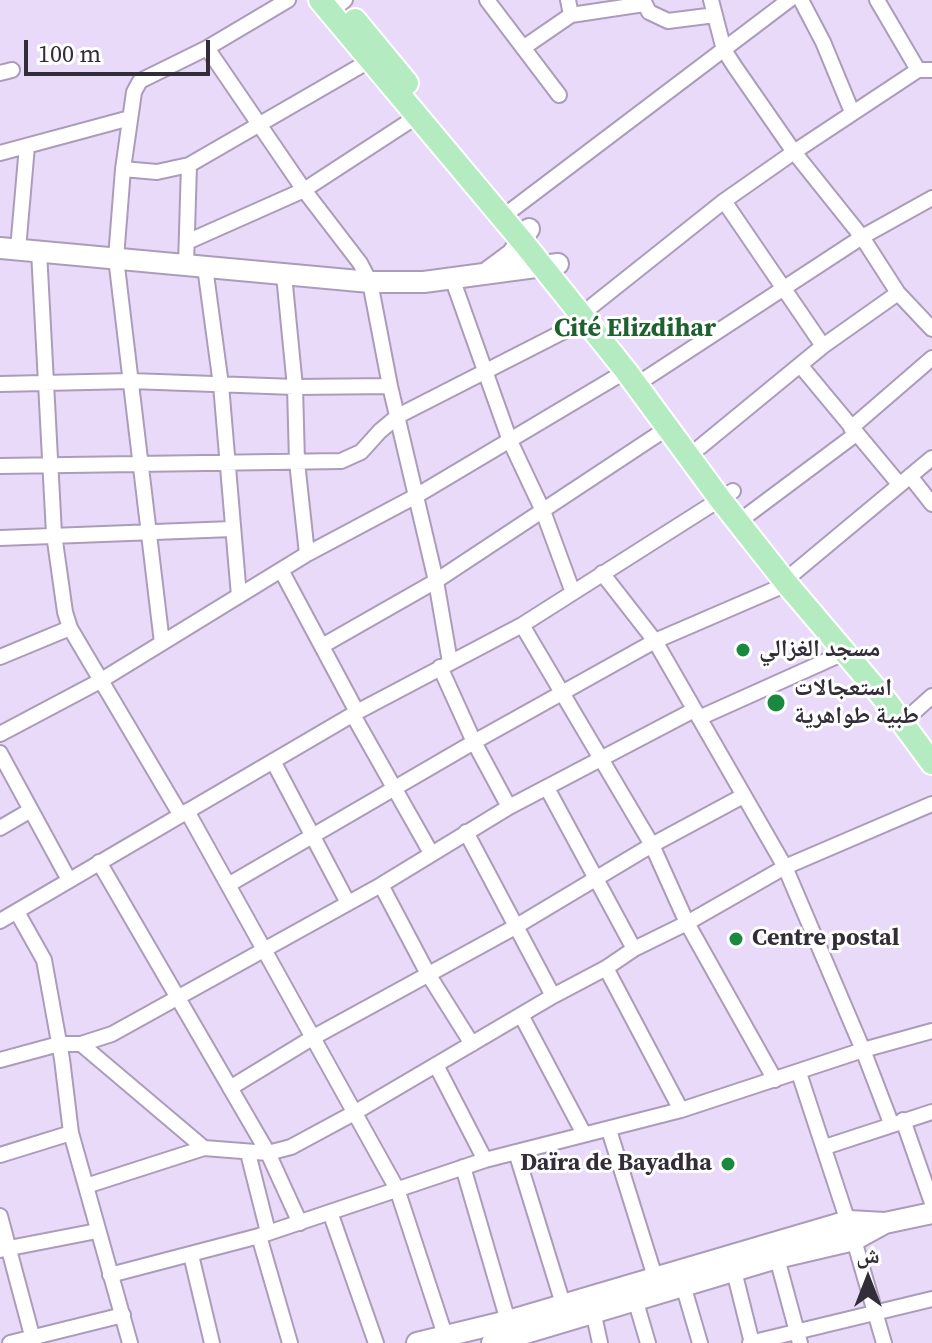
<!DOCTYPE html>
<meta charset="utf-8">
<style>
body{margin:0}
#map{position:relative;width:932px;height:1343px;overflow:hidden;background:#e8daf8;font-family:"Source Serif 4","Noto Naskh Arabic",serif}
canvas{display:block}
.north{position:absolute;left:828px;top:1239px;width:80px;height:80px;-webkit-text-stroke:6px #fff;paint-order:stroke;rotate:0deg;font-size:22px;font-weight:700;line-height:32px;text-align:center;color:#322d38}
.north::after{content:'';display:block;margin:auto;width:28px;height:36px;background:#322d38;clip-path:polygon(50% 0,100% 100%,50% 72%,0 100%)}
.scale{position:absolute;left:24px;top:40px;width:186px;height:36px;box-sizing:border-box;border:4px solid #322d38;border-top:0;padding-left:10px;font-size:24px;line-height:28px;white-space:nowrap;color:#322d38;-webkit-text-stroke:6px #fff;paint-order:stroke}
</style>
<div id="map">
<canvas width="932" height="1343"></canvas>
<div class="north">ش</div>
<div class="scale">100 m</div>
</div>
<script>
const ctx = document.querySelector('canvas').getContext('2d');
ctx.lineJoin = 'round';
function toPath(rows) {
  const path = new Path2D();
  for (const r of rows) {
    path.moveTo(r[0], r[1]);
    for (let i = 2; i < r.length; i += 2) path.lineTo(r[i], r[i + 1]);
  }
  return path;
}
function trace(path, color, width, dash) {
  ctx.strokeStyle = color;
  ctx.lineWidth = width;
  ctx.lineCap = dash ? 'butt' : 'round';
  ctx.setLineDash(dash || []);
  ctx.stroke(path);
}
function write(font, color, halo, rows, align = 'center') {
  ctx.font = font + ' "Source Serif 4","Noto Naskh Arabic",serif';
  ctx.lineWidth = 6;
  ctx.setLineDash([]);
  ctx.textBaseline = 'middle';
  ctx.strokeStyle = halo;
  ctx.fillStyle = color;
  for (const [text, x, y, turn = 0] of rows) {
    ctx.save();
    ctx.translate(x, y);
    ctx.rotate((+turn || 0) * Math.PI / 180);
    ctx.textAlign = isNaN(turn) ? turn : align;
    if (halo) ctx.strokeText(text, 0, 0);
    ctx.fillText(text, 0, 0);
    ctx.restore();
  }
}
const minor = toPath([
 [487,0,559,95],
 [568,0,571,15,644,4],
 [643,0,649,12,668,21,715,15],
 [711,0,724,50,735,67,794,152,862,237,898,293,932,329],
 [801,0,823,42,852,112],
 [877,0,918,70],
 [330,13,345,0],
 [207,48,304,190,360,263,370,282,390,386,436,581,450,662],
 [523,48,571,15],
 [0,73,12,70],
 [0,153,130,118],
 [123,169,157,172,189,165,369,61],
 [724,201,823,346],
 [513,209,789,0],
 [187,242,304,190,416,117],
 [18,249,27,146],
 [39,251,54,534,65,612,70,628,180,814],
 [186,265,189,165],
 [205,267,221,385,239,596],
 [284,275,295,387,297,462,307,554],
 [452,278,510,441,543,511,572,590],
 [592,306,724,201,794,152,918,70,932,70],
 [800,365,899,484],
 [648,377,862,237,932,198],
 [0,384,131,381,295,387,390,386],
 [851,428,932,358],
 [700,447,823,346,898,293],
 [0,466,341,461,361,452,380,431,398,416,586,320],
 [910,476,932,504],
 [749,514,856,434],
 [0,538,232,529],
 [281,570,357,712],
 [795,572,932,458],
 [602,573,655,641,785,867,863,1050,891,1123],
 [522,625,652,845,687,923,775,1080],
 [162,643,116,258,123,169,134,92,140,81,207,48,288,0],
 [322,646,436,581,669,427],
 [0,657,70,628],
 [440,667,474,742,509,807],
 [913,713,932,696],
 [353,715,431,853],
 [699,718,846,652],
 [0,734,100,681,307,554,416,496,626,371],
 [0,753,69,880],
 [273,761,348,903],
 [547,788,634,949],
 [187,811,397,1189,445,1335],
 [0,828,31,810],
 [466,832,553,996],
 [99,862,268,1153,300,1223],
 [228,885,474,742,655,641,787,584],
 [381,885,428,974,472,1044],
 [17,912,44,960,62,1059,71,1133,130,1343],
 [0,921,357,712,522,625,733,491],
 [606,968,681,1110],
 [521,1015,584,1134],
 [81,1044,204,1148],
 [0,1060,59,1044,81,1044,112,1034,381,885,509,807,694,710],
 [436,1065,485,1160],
 [799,1073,854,1240,884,1343],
 [230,1088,312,1038,515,927,652,845,743,796],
 [903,1120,932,1203],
 [609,1130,655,1277],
 [825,1147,932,1112],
 [516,1152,563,1304],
 [248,1153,268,1232],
 [0,1155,71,1133],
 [463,1167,508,1321],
 [86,1186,204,1148,268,1153,291,1147,354,1113,553,996,606,968,634,949,687,923,785,867,932,804],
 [330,1212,376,1343],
 [0,1216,34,1343],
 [259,1236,290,1343],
 [0,1250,97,1231],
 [191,1255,212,1343],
 [777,1258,800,1343],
 [734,1271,752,1343],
 [110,1275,259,1236,485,1160,681,1110,863,1050,932,1031],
 [683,1285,700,1343],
 [635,1299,648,1343],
 [593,1311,600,1343],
 [10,1343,123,1315],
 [750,1343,932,1299]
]);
const secondary = toPath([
 [0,248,370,282,424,282,558,264],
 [485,274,512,254,529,229],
 [417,1343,508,1321,848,1221,885,1223,932,1213],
 [492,1343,777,1258,854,1240,885,1223]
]);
const primary = toPath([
 [320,0,522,241,626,371,720,499,787,584,887,702,932,763],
 [355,20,407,83]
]);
const markers = [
 [743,650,8,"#1a883f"],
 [776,703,10,"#1a883f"],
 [736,939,8,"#1a883f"],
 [728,1164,8,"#1a883f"]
];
const poiNames = [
 ["مسجد الغزالي",759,650],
 ["استعجالات",794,689],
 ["طبية طواهرية",794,717],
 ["Centre postal",752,939],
 ["Daïra de Bayadha",712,1164,"right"]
];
const neighbourhoodNames = [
 ["Cité Elizdihar",635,329]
];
trace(minor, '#ab9dba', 18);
trace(secondary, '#ab9dba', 24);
trace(primary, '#fff', 26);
trace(minor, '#fff', 14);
trace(secondary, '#fff', 20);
trace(primary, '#b5ebc0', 22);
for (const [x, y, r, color] of markers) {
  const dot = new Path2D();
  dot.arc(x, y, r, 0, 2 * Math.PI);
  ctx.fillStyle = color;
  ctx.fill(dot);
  trace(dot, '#fff', 3);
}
write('bold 24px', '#322d38', '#fff', poiNames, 'left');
write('bold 26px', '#1f6031', '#fff', neighbourhoodNames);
</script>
